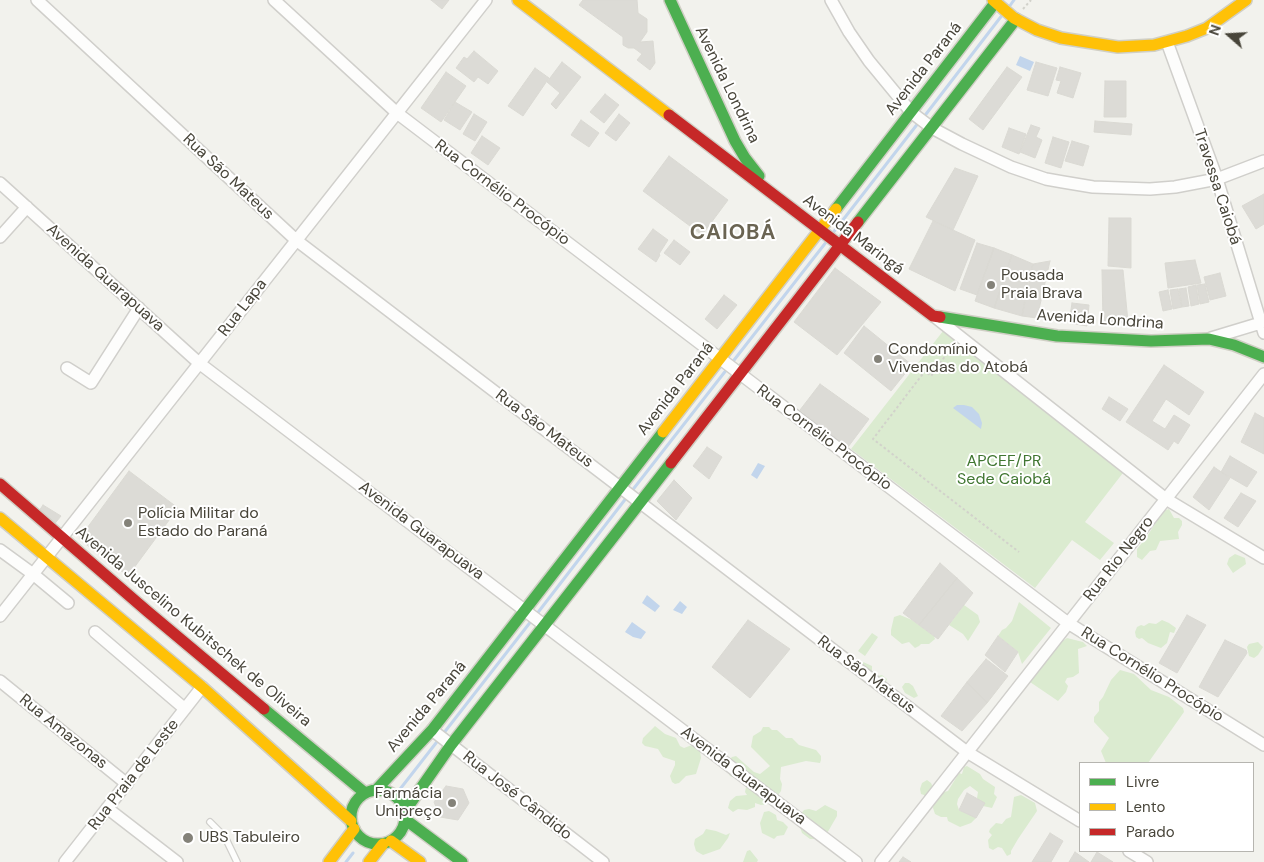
<!DOCTYPE html>
<meta charset="utf-8">
<style>
body{margin:0}
#map{position:relative;width:1264px;height:862px;overflow:hidden;background:#f2f2ed;font-family:"DM Sans",sans-serif}
canvas{display:block}
.legend{position:absolute;left:1079px;top:762px;width:175px;height:90px;box-sizing:border-box;background:#fff;border:1px solid #b6b5b0;margin:0;padding:6px 9px;list-style:none;font-size:15px;color:#48453a}
.legend li{display:flex;align-items:center;gap:10px;height:25px}
.legend b{width:25px;border:1px solid #b6b5b0}
.north{position:absolute;left:1204px;top:10px;width:50px;height:50px;-webkit-text-stroke:4px #fff;paint-order:stroke;rotate:289deg;font-size:14px;font-weight:700;line-height:20px;text-align:center;color:#48453a}
.north::after{content:'';display:block;margin:auto;width:18px;height:22px;background:#48453a;clip-path:polygon(50% 0,100% 100%,50% 72%,0 100%)}
</style>
<div id="map">
<canvas width="1264" height="862"></canvas>
<ul class="legend">
<li><b style="height:6px;background:#4caf50"></b>Livre</li>
<li><b style="height:6px;background:#ffc107"></b>Lento</li>
<li><b style="height:6px;background:#c62828"></b>Parado</li>
</ul>
<div class="north">N</div>
</div>
<script>
const ctx = document.querySelector('canvas').getContext('2d');
ctx.lineJoin = 'round';
function fill(path, color) {
  ctx.fillStyle = color;
  ctx.fill(path, 'evenodd');
}
function toPath(rows) {
  const path = new Path2D();
  for (const r of rows) {
    if (r.length === 3) {
      path.moveTo(r[0] + r[2], r[1]);
      path.arc(r[0], r[1], r[2], 0, 2 * Math.PI);
      continue;
    }
    path.moveTo(r[0], r[1]);
    for (let i = 2; i < r.length; i += 2) path.lineTo(r[i], r[i + 1]);
  }
  return path;
}
function trace(path, color, width, dash) {
  ctx.strokeStyle = color;
  ctx.lineWidth = width;
  ctx.lineCap = dash ? 'butt' : 'round';
  ctx.setLineDash(dash || []);
  ctx.stroke(path);
}
function write(font, color, halo, rows, align = 'center') {
  ctx.font = font + ' "DM Sans",sans-serif';
  ctx.lineWidth = 4;
  ctx.setLineDash([]);
  ctx.textBaseline = 'middle';
  ctx.strokeStyle = halo;
  ctx.fillStyle = color;
  for (const [text, x, y, turn = 0] of rows) {
    ctx.save();
    ctx.translate(x, y);
    ctx.rotate((+turn || 0) * Math.PI / 180);
    ctx.textAlign = isNaN(turn) ? turn : align;
    if (halo) ctx.strokeText(text, 0, 0);
    ctx.fillText(text, 0, 0);
    ctx.restore();
  }
}
const green = toPath([
 [943,331,1126,469,1085,522,1114,543,1100,560,1072,540,1035,588,851,449],
 [1169,509,1174,518,1179,518,1182,521,1182,525,1178,532,1179,539,1160,541,1156,550,1150,551,1142,560,1137,557,1137,549,1146,538,1163,511],
 [1235,554,1245,558,1246,564,1233,573,1227,564,1229,558],
 [1019,602,1051,628,1022,664,1018,652,998,636,1002,630,1006,628,1012,621],
 [964,605,978,615,980,622,968,641,963,634,949,625],
 [900,615,912,620,934,636,935,639,929,644,921,644,919,646,915,648,909,642,902,644,891,635,891,630,894,617],
 [1162,620,1169,623,1176,628,1174,633,1170,632,1167,643,1161,648,1148,643,1142,638,1139,639,1136,637,1135,632,1137,627,1141,625,1144,626,1149,623,1156,624],
 [872,633,878,637,865,656,858,651],
 [1067,638,1083,642,1087,646,1078,649,1079,673,1073,677,1067,678,1065,682,1068,686,1066,692,1058,701,1030,682,1061,642],
 [1258,642,1263,647,1258,655,1254,658,1249,656,1247,647,1249,644],
 [861,661,872,666,872,674,877,676,882,675,887,679,886,682,883,684,874,681,865,683,854,672,856,664],
 [1120,670,1134,674,1151,690,1169,697,1183,708,1184,712,1148,763,1106,763,1101,751,1109,738,1094,722,1094,717,1099,711,1099,702,1103,697,1111,680],
 [905,683,909,683,913,686,918,696,914,698,905,693,902,687],
 [655,726,665,734,676,738,680,746,684,748,692,745,700,751,701,758,696,774,686,776,679,783,675,784,672,782,670,776,675,765,675,761,663,757,658,749,645,746,642,743,643,738],
 [763,727,769,727,772,730,777,730,786,738,792,738,799,745,816,750,821,756,821,760,820,763,806,761,781,767,780,779,782,784,781,791,776,798,769,804,761,805,755,803,755,807,747,810,738,809,733,812,728,808,730,801,736,796,747,795,745,792,746,787,742,781,730,776,727,771,728,761,732,757,736,756,754,772,760,774,770,766,751,747,753,736,761,731],
 [967,766,980,774,983,779,995,787,994,794,997,797,992,808,983,806,979,803,977,798,978,792,970,786,964,790,958,799,957,804,959,810,964,812,969,812,976,818,971,823,960,827,948,821,947,817,941,817,935,814,933,808,934,801,926,800,924,795,921,794,920,789,922,783,927,780,931,783,934,789,935,801,937,800,944,792,948,791,959,773,962,774,964,767],
 [1021,795,1035,803,1037,811,1018,839,1011,851,1011,854,1007,856,1002,848,998,847,993,850,989,848,988,840,992,835,989,832,990,829,996,823,1002,824,1006,819,1011,817,1014,797],
 [825,805,837,811,837,816,826,835,816,839,810,839,802,833,797,818,804,810,809,809,816,811],
 [769,811,776,815,777,820,783,822,788,827,784,835,777,836,774,839,762,833,760,823,762,818,764,812],
 [706,829,716,831,726,835,730,833,728,838,720,849,703,855,696,851,694,844,695,839,703,834],
 [750,850,758,860,757,862,743,862,747,851]
]);
const water = toPath([
 [1020,56,1034,62,1030,71,1016,65],
 [957,405,964,405,972,407,979,414,982,423,981,429,953,408],
 [758,463,765,466,757,479,751,475],
 [647,595,660,606,655,612,642,603],
 [680,601,687,607,682,614,673,610],
 [632,622,646,632,641,639,633,637,625,632]
]);
const stream = toPath([
 [1009,7,1014,0],
 [923,118,1003,14],
 [832,234,919,122],
 [631,492,827,241],
 [536,615,627,497],
 [397,793,532,620],
 [346,862,353,853]
]);
const building = toPath([
 [431,0,449,0,442,9,431,0],
 [583,0,637,0,638,13,647,19,647,32,640,42,653,41,655,63,650,70,637,60,642,54,634,48,628,48,623,45,623,37,579,5,583,0],
 [474,51,498,71,488,84,478,77,474,82,456,68,464,57,467,59,474,51],
 [562,62,581,77,556,109,551,104,560,93,547,82,562,62],
 [1036,62,1057,68,1048,96,1027,90,1036,62],
 [1007,67,1022,77,983,130,969,119,1007,67],
 [1060,67,1081,73,1073,98,1057,93,1061,81,1056,80,1060,67],
 [535,68,549,78,523,116,508,106,535,68],
 [446,72,466,86,441,122,421,108,446,72],
 [1105,81,1126,81,1126,117,1104,117,1105,81],
 [605,94,619,105,604,123,590,112,605,94],
 [455,102,472,112,460,130,444,120,455,102],
 [474,114,487,122,475,141,463,134,474,114],
 [619,114,630,123,616,141,605,133,619,114],
 [581,120,599,133,589,147,571,135,581,120],
 [1095,121,1132,124,1131,135,1094,132,1095,121],
 [1031,125,1040,128,1036,137,1042,140,1035,158,1020,152,1031,125],
 [1009,128,1026,134,1019,154,1002,147,1009,128],
 [482,136,500,148,488,165,471,153,482,136],
 [1053,137,1069,142,1061,168,1045,163,1053,137],
 [1072,141,1089,146,1083,166,1065,161,1072,141],
 [669,156,728,200,702,235,643,191,669,156],
 [955,168,978,176,953,230,926,217,955,168],
 [1264,194,1264,224,1256,229,1242,206,1264,194],
 [1109,218,1131,218,1131,268,1108,266,1109,218],
 [933,221,975,240,955,291,909,269,933,221],
 [653,229,668,240,659,254,660,255,656,262,638,249,653,229],
 [674,240,690,252,680,265,664,253,674,240],
 [977,243,994,248,977,295,960,289,977,243],
 [994,248,1012,255,994,308,975,301,994,248],
 [1012,255,1033,264,1028,283,1005,276,1012,255],
 [1195,260,1201,283,1168,288,1165,263,1195,260],
 [1050,261,1037,318,1022,316,1033,264,1050,261],
 [835,268,881,302,837,355,794,322,835,268],
 [1102,270,1123,270,1128,322,1103,324,1102,270],
 [1220,273,1226,296,1210,300,1204,277,1220,273],
 [1005,276,1028,283,1022,316,994,308,1005,276],
 [1205,284,1209,302,1200,304,1197,285,1205,284],
 [1196,285,1199,304,1191,306,1188,287,1196,285],
 [1186,288,1189,306,1182,307,1179,289,1186,288],
 [1178,289,1182,307,1173,309,1170,290,1178,289],
 [1168,290,1172,309,1163,311,1159,292,1168,290],
 [724,295,737,305,717,329,705,319,724,295],
 [1072,303,1089,305,1087,326,1069,323,1072,303],
 [864,326,912,365,891,391,844,353,864,326],
 [1164,365,1204,392,1189,415,1166,399,1152,421,1165,429,1174,415,1190,425,1178,444,1174,441,1168,450,1126,422,1164,365],
 [820,384,869,419,848,447,800,410,820,384],
 [1109,397,1128,409,1120,421,1102,409,1109,397],
 [1255,413,1264,418,1264,454,1241,442,1255,413],
 [707,447,722,457,709,479,693,466,707,447],
 [1230,456,1257,472,1247,487,1221,472,1230,456],
 [1214,467,1230,478,1209,510,1193,497,1214,467],
 [129,471,178,508,128,576,79,539,129,471],
 [674,480,692,498,676,520,657,501,674,480],
 [1241,493,1256,501,1238,527,1224,518,1241,493],
 [43,505,61,516,52,527,37,514,43,505],
 [940,563,957,578,919,625,903,613,940,563],
 [957,578,973,593,938,639,919,625,957,578],
 [1187,615,1206,625,1177,673,1159,663,1187,615],
 [748,620,790,649,750,698,712,667,748,620],
 [998,636,1018,652,1005,672,985,655,998,636],
 [1225,640,1246,650,1247,653,1218,697,1199,687,1225,640],
 [986,659,1008,676,987,703,967,682,986,659],
 [967,682,987,703,962,731,941,716,967,682],
 [446,786,463,789,469,803,458,820,440,817,434,802,446,786],
 [967,793,985,803,976,818,959,810,967,793],
 [1050,833,1063,841,1051,862,1032,862,1050,833],
 [1075,852,1089,862,1069,862,1075,852],
 [1097,852,1113,862,1091,862,1097,852],
 [903,857,911,862,899,862,903,857]
]);
const path = toPath([
 [1023,9,1031,0],
 [953,345,931,376,925,371,873,439,1019,552]
]);
const lane = toPath([
 [210,822,225,837,237,862]
]);
const street = toPath([
 [37,0,296,240,967,752,1080,821],
 [274,0,397,113,1068,623,1264,745],
 [831,0,849,32,869,61,911,112,932,128,962,144,1011,167,1046,179,1063,182,1093,187,1150,189,1175,187,1217,179,1264,161],
 [1167,42,1217,179,1264,333],
 [0,183,199,363,856,862],
 [0,237,27,207],
 [935,317,1166,499,1264,558],
 [1211,338,1264,322],
 [67,368,91,383,139,308],
 [0,550,33,574,68,603],
 [0,616,486,0],
 [95,632,185,709],
 [0,681,127,784],
 [432,730,603,862],
 [107,808,177,862],
 [1129,851,1147,862],
 [65,862,202,687],
 [881,862,1264,374]
]);
const fast = toPath([
 [670,0,735,141,745,158,759,176],
 [836,209,995,3],
 [858,222,1016,19],
 [940,317,1057,336,1151,341,1209,339,1234,345,1264,357],
 [264,709,365,793],
 [377,789,432,730,663,432],
 [378,817,27],
 [405,811,451,745,671,463],
 [406,820,462,862]
]);
const slow = toPath([
 [518,0,669,115],
 [993,0,1014,18,1037,30,1061,38,1118,47,1154,45,1187,36,1207,28,1246,0],
 [663,432,836,209],
 [0,518,202,687,351,821],
 [391,841,420,862],
 [329,862,354,829],
 [369,862,383,844]
]);
const jam = toPath([
 [669,115,933,316,940,317],
 [671,463,858,222],
 [0,484,147,611,264,709]
]);
const markers = [
 [991,285,5,"#848279"],
 [878,359,5,"#848279"],
 [128,523,5,"#848279"],
 [452,803,5,"#848279"],
 [188,838,6,"#848279"]
];
const streetNames = [
 ["Avenida Paraná",924,69,-52],
 ["Avenida Londrina",727,85,64],
 ["Rua São Mateus",228,177,43],
 ["Travessa Caiobá",1217,187,72],
 ["Rua Cornélio Procópio",502,193,37],
 ["Avenida Maringá",853,235,37],
 ["Avenida Guarapuava",105,278,42],
 ["Rua Lapa",243,308,-52],
 ["Avenida Londrina",1100,320,4],
 ["Avenida Paraná",676,389,-52],
 ["Rua São Mateus",544,429,37],
 ["Rua Cornélio Procópio",824,438,37],
 ["Avenida Guarapuava",421,531,37],
 ["Rua Rio Negro",1119,559,-52],
 ["Avenida Juscelino Kubitschek de Oliveira",193,627,40],
 ["Rua São Mateus",866,675,37],
 ["Rua Cornélio Procópio",1152,675,32],
 ["Avenida Paraná",427,707,-50],
 ["Rua Amazonas",63,732,39],
 ["Rua Praia de Leste",134,775,-52],
 ["Avenida Guarapuava",743,776,37],
 ["Rua José Cândido",517,796,38]
];
const poiNames = [
 ["Pousada",1001,276],
 ["Praia Brava",1001,294],
 ["Condomínio",888,350],
 ["Vivendas do Atobá",888,368],
 ["Polícia Militar do",138,514],
 ["Estado do Paraná",138,532],
 ["Farmácia",442,794,"right"],
 ["Unipreço",442,812,"right"],
 ["UBS Tabuleiro",199,838]
];
const parkNames = [
 ["APCEF/PR",1004,462],
 ["Sede Caiobá",1004,480]
];
const districtNames = [
 ["CAIOBÁ",733,233]
];
fill(green, '#dbebd0');
fill(water, '#c2d5ec');
trace(stream, '#c2d5ec', 3);
fill(building, '#dcdbd6');
trace(building, '#dad9d3', 1);
trace(lane, '#d0cfcb', 8);
trace(street, '#d0cfcb', 14);
trace(fast, '#d0cfc5', 14);
trace(slow, '#d0cfc5', 14);
trace(jam, '#d0cfc5', 14);
trace(path, '#d2d2cb', 2, [2.5, 2.5]);
trace(lane, '#fdfdfc', 5.5);
trace(street, '#fdfdfc', 11);
trace(fast, '#4caf50', 11);
trace(slow, '#ffc107', 11);
trace(jam, '#c62828', 11);
for (const [x, y, r, color] of markers) {
  const dot = new Path2D();
  dot.arc(x, y, r, 0, 2 * Math.PI);
  ctx.fillStyle = color;
  ctx.fill(dot);
  trace(dot, '#fff', 2);
}
write('16px', '#48453a', '#fff', streetNames);
write('16px', '#48453a', '#fff', poiNames, 'left');
write('16px', '#407631', '#fff', parkNames);
ctx.letterSpacing = '1px';
write('bold 21px', '#6a6452', '#fff', districtNames);
ctx.letterSpacing = '0px';
</script>
